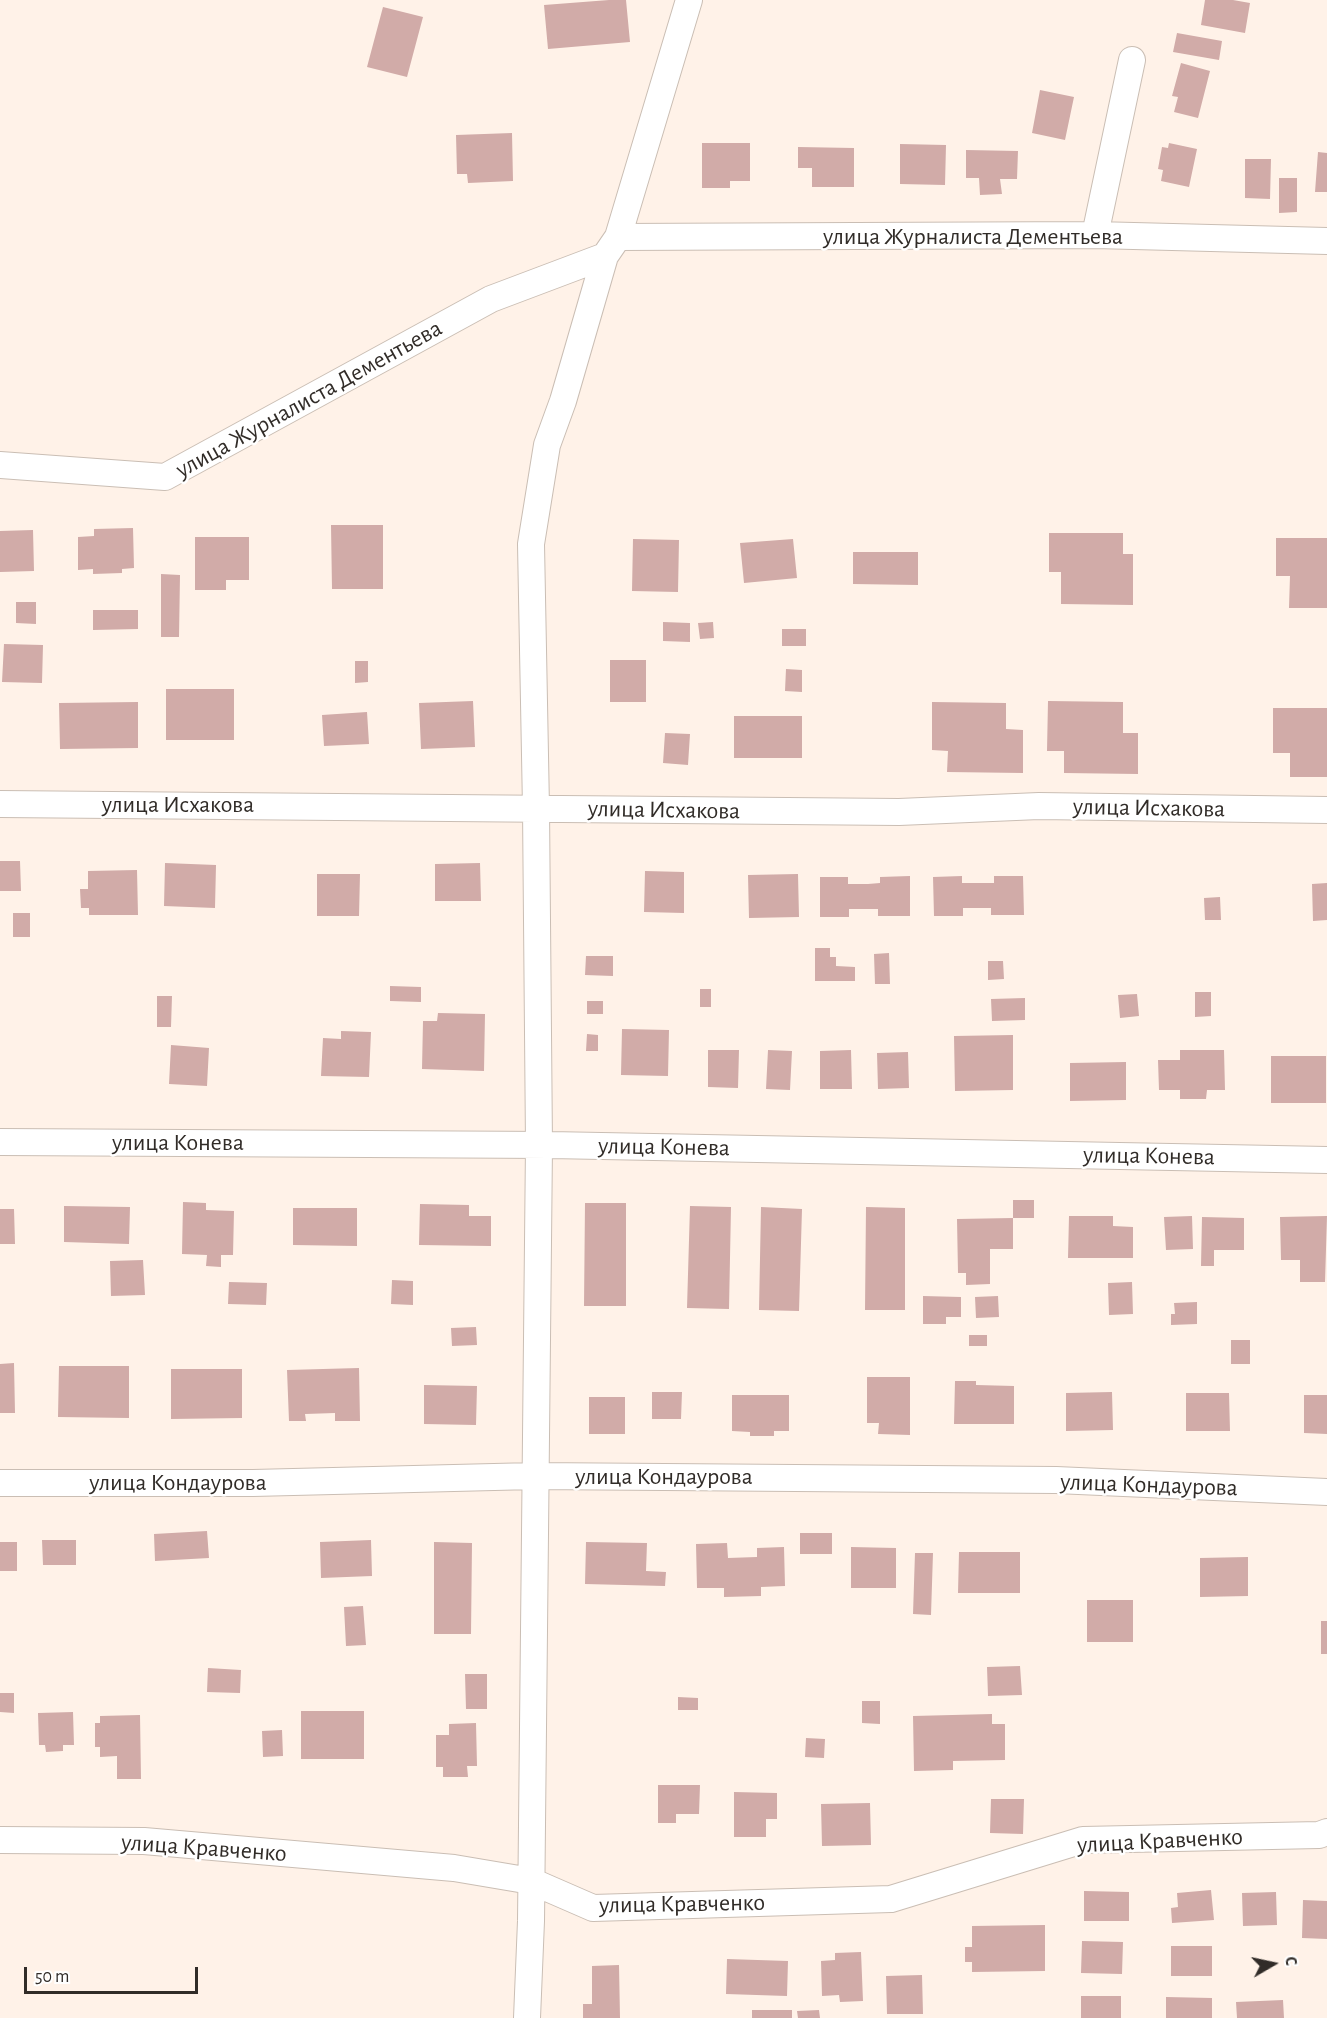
<!DOCTYPE html>
<meta charset="utf-8">
<style>
body{margin:0}
#map{position:relative;width:1327px;height:2018px;overflow:hidden;background:#fff2e8;font-family:"Alegreya Sans",sans-serif}
canvas{display:block}
.north{position:absolute;left:1243px;top:1934px;width:60px;height:60px;-webkit-text-stroke:4px #fff;paint-order:stroke;rotate:81deg;font-size:16px;font-weight:700;line-height:24px;text-align:center;color:#312c28}
.north::after{content:'';display:block;margin:auto;width:21px;height:27px;background:#312c28;clip-path:polygon(50% 0,100% 100%,50% 72%,0 100%)}
.scale{position:absolute;left:24px;top:1967px;width:174px;height:27px;box-sizing:border-box;border:3px solid #312c28;border-top:0;padding-left:8px;font-size:18px;line-height:21px;white-space:nowrap;color:#312c28;-webkit-text-stroke:4px #fff;paint-order:stroke}
</style>
<div id="map">
<canvas width="1327" height="2018"></canvas>
<div class="north">С</div>
<div class="scale">50 m</div>
</div>
<script>
const ctx = document.querySelector('canvas').getContext('2d');
ctx.lineJoin = 'round';
function fill(path, color) {
  ctx.fillStyle = color;
  ctx.fill(path, 'evenodd');
}
function toPath(rows) {
  const path = new Path2D();
  for (const r of rows) {
    path.moveTo(r[0], r[1]);
    for (let i = 2; i < r.length; i += 2) path.lineTo(r[i], r[i + 1]);
  }
  return path;
}
function trace(path, color, width, dash) {
  ctx.strokeStyle = color;
  ctx.lineWidth = width;
  ctx.lineCap = dash ? 'butt' : 'round';
  ctx.setLineDash(dash || []);
  ctx.stroke(path);
}
function write(font, color, halo, rows, align = 'center') {
  ctx.font = font + ' "Alegreya Sans",sans-serif';
  ctx.lineWidth = 5;
  ctx.setLineDash([]);
  ctx.textBaseline = 'middle';
  ctx.strokeStyle = halo;
  ctx.fillStyle = color;
  for (const [text, x, y, turn = 0] of rows) {
    ctx.save();
    ctx.translate(x, y);
    ctx.rotate((+turn || 0) * Math.PI / 180);
    ctx.textAlign = isNaN(turn) ? turn : align;
    if (halo) ctx.strokeText(text, 0, 0);
    ctx.fillText(text, 0, 0);
    ctx.restore();
  }
}
const building = toPath([
 [609,0,626,0,630,42,548,49,544,5],
 [1205,0,1233,0,1250,3,1245,33,1201,25],
 [383,7,423,17,407,77,367,67],
 [1177,33,1222,41,1219,60,1173,52],
 [1181,63,1210,71,1198,118,1174,112,1178,97,1172,96],
 [1040,90,1074,97,1065,140,1032,133],
 [512,133,513,181,468,183,467,174,457,174,456,135],
 [702,143,750,143,750,181,730,181,730,188,702,188],
 [1169,143,1197,149,1189,187,1161,181,1163,170,1158,169,1162,147,1168,148],
 [900,144,946,145,945,185,900,184],
 [798,147,854,148,854,187,812,187,812,168,798,168],
 [966,150,1018,151,1017,179,1000,179,1002,194,980,195,979,178,966,178],
 [1318,152,1327,153,1327,192,1315,192],
 [1245,159,1271,159,1270,199,1245,198],
 [1279,178,1297,178,1297,212,1279,213],
 [331,525,383,525,383,589,332,589],
 [133,528,134,568,122,569,122,573,93,574,93,569,78,570,78,537,94,536,94,529],
 [33,530,34,571,0,572,0,531],
 [1049,533,1123,533,1123,554,1133,554,1133,605,1061,604,1061,572,1049,572],
 [195,537,249,537,249,580,226,580,226,590,195,590],
 [1276,538,1327,538,1327,608,1289,608,1290,576,1276,576],
 [633,539,679,540,678,592,632,591],
 [793,539,797,578,744,583,740,543],
 [853,552,918,552,918,585,853,584],
 [161,574,180,575,179,637,161,637],
 [16,602,36,602,36,624,16,623],
 [93,610,138,610,138,629,93,630],
 [663,622,690,623,690,642,663,641],
 [713,622,714,638,700,639,698,623],
 [782,629,806,629,806,646,782,646],
 [4,644,43,645,42,683,2,682],
 [610,660,646,660,646,702,610,702],
 [355,661,368,661,368,682,355,683],
 [786,669,802,670,802,692,785,691],
 [166,689,234,689,234,740,166,740],
 [473,701,475,747,421,749,419,703],
 [1048,701,1123,702,1123,733,1138,733,1138,774,1064,773,1064,751,1047,751],
 [138,702,138,748,60,749,59,703],
 [932,702,1006,703,1006,729,1023,730,1023,773,947,772,948,751,932,750],
 [1273,708,1327,708,1327,777,1290,777,1290,753,1273,753],
 [367,712,369,744,324,746,322,715],
 [734,716,802,716,802,758,734,758],
 [665,733,690,734,688,765,663,763],
 [0,861,20,861,21,891,0,891],
 [165,863,216,865,215,908,164,906],
 [480,863,481,901,435,901,435,864],
 [137,870,138,915,89,915,89,908,81,908,80,889,88,889,88,871],
 [645,871,684,872,684,913,644,912],
 [317,874,360,874,359,916,317,916],
 [798,874,799,917,749,918,748,875],
 [910,876,910,916,878,916,878,909,849,909,849,917,820,917,820,877,848,877,848,884,868,884,880,883,880,877],
 [962,876,962,883,994,883,994,876,1023,876,1024,915,991,915,991,908,963,908,963,916,934,916,933,877],
 [1327,883,1327,920,1313,921,1312,884],
 [1220,897,1221,920,1205,920,1204,898],
 [13,913,30,913,30,937,13,937],
 [815,948,830,948,830,957,836,957,836,966,855,967,855,981,815,981],
 [889,953,890,984,875,984,874,954],
 [586,956,613,956,613,976,585,975],
 [988,961,1003,961,1004,979,988,980],
 [390,986,421,987,421,1002,390,1001],
 [700,989,711,989,711,1007,700,1007],
 [1195,992,1211,992,1211,1016,1195,1017],
 [1137,994,1139,1016,1120,1018,1118,995],
 [157,996,172,996,171,1027,157,1027],
 [1025,998,1025,1020,992,1021,991,999],
 [587,1001,603,1001,603,1014,587,1014],
 [438,1013,485,1014,484,1071,422,1069,423,1021,437,1021],
 [622,1029,669,1030,668,1076,621,1075],
 [341,1031,371,1032,369,1077,321,1076,323,1038,341,1039],
 [587,1034,598,1035,598,1051,586,1051],
 [1013,1035,1013,1090,955,1091,954,1036],
 [171,1045,209,1048,207,1086,169,1084],
 [708,1050,739,1050,738,1088,708,1087],
 [768,1050,792,1051,790,1090,766,1089],
 [851,1050,852,1089,820,1089,820,1051],
 [1180,1050,1224,1050,1225,1090,1207,1090,1206,1099,1180,1099,1180,1090,1159,1090,1158,1060,1180,1060],
 [908,1052,909,1088,878,1089,877,1053],
 [1271,1056,1326,1056,1326,1103,1271,1103],
 [1126,1062,1126,1100,1070,1101,1070,1063],
 [1013,1200,1034,1200,1034,1218,1013,1218],
 [183,1202,206,1203,206,1210,234,1211,233,1255,221,1255,221,1267,206,1266,207,1255,182,1254],
 [585,1203,626,1203,626,1306,584,1306],
 [420,1204,469,1205,469,1216,491,1216,491,1246,419,1245],
 [64,1206,130,1207,129,1244,64,1242],
 [690,1206,731,1207,729,1309,687,1308],
 [761,1207,802,1209,799,1311,759,1310],
 [866,1207,905,1208,905,1310,865,1310],
 [293,1208,357,1208,357,1246,293,1245],
 [0,1209,14,1209,15,1244,0,1244],
 [1069,1216,1113,1216,1113,1226,1133,1227,1133,1258,1068,1258],
 [1192,1216,1193,1249,1166,1250,1164,1217],
 [1327,1216,1325,1282,1300,1282,1300,1260,1281,1260,1280,1217],
 [1202,1217,1244,1218,1244,1250,1214,1250,1214,1266,1201,1266],
 [1013,1218,1013,1249,990,1249,990,1284,966,1285,966,1273,958,1273,957,1219],
 [143,1260,145,1295,111,1296,110,1261],
 [392,1280,413,1281,413,1305,391,1304],
 [229,1282,267,1283,266,1305,228,1304],
 [1132,1282,1133,1314,1109,1315,1108,1283],
 [923,1296,961,1297,961,1317,946,1317,946,1324,923,1324],
 [998,1296,999,1317,976,1318,975,1297],
 [1197,1302,1197,1324,1171,1325,1171,1314,1175,1314,1174,1303],
 [476,1327,477,1345,452,1346,451,1328],
 [969,1335,987,1335,987,1346,969,1346],
 [1231,1340,1250,1340,1250,1364,1231,1364],
 [14,1363,15,1413,0,1413,0,1364],
 [59,1366,129,1366,129,1418,58,1417],
 [359,1368,360,1421,335,1421,335,1413,305,1414,306,1421,289,1421,287,1370],
 [171,1369,242,1369,242,1418,171,1419],
 [867,1377,910,1377,910,1435,878,1434,879,1423,867,1423],
 [955,1381,976,1381,976,1385,1014,1386,1014,1424,954,1424],
 [424,1385,477,1386,476,1425,424,1424],
 [652,1392,682,1392,681,1419,652,1419],
 [1112,1392,1113,1430,1066,1431,1066,1393],
 [1186,1393,1229,1393,1230,1431,1186,1431],
 [732,1395,789,1395,789,1431,774,1431,774,1436,750,1436,750,1432,732,1431],
 [1304,1395,1327,1395,1327,1434,1304,1433],
 [589,1397,625,1397,625,1434,589,1434],
 [207,1531,209,1558,155,1561,154,1534],
 [800,1533,832,1533,832,1554,800,1554],
 [42,1540,76,1540,76,1565,43,1565],
 [371,1540,372,1576,321,1578,320,1542],
 [0,1542,17,1542,17,1571,0,1571],
 [434,1542,472,1543,471,1634,434,1634],
 [586,1542,647,1543,646,1571,666,1572,665,1586,585,1584],
 [727,1543,728,1558,757,1557,757,1548,784,1547,785,1586,761,1587,761,1596,724,1597,724,1588,697,1588,696,1544],
 [851,1547,896,1548,896,1588,851,1588],
 [959,1552,1020,1552,1020,1593,958,1593],
 [915,1553,933,1553,931,1615,913,1614],
 [1248,1557,1248,1596,1200,1597,1200,1558],
 [1087,1600,1133,1600,1133,1642,1087,1642],
 [363,1606,366,1645,346,1646,344,1607],
 [1321,1621,1327,1621,1327,1654,1321,1654],
 [1020,1666,1022,1695,988,1696,987,1667],
 [208,1668,241,1670,240,1693,207,1692],
 [465,1674,487,1674,487,1709,466,1709],
 [0,1693,14,1693,14,1713,0,1712],
 [678,1697,698,1698,698,1710,678,1710],
 [862,1701,880,1701,880,1724,862,1723],
 [301,1711,364,1711,364,1759,301,1759],
 [73,1712,74,1745,63,1745,63,1751,46,1752,45,1745,39,1745,38,1713],
 [992,1714,992,1724,1005,1724,1005,1760,953,1761,953,1770,914,1771,913,1716],
 [140,1715,141,1779,117,1779,117,1756,100,1757,100,1747,95,1747,95,1723,100,1723,100,1716],
 [476,1723,477,1766,467,1766,468,1777,443,1777,443,1767,436,1767,436,1735,449,1735,449,1724],
 [282,1730,283,1756,263,1757,262,1731],
 [806,1738,825,1739,824,1758,805,1757],
 [658,1785,700,1785,699,1814,676,1814,676,1823,658,1823],
 [734,1792,777,1793,777,1819,766,1819,766,1837,734,1837],
 [991,1799,1024,1799,1023,1834,990,1833],
 [870,1803,871,1845,822,1846,821,1804],
 [1211,1890,1214,1920,1172,1923,1171,1908,1178,1907,1177,1893],
 [1084,1891,1129,1892,1129,1921,1084,1921],
 [1276,1892,1277,1925,1243,1926,1242,1893],
 [1303,1900,1327,1901,1327,1939,1302,1938],
 [1045,1925,1045,1971,972,1972,972,1962,965,1962,965,1947,972,1947,972,1926],
 [1082,1941,1123,1942,1122,1974,1081,1973],
 [1171,1946,1212,1946,1212,1976,1171,1976],
 [861,1952,863,2001,840,2002,839,1995,822,1996,821,1961,835,1960,835,1953],
 [727,1959,788,1961,787,1996,726,1994],
 [619,1965,620,2018,583,2018,583,2004,592,2004,592,1966],
 [922,1975,923,2014,887,2014,886,1976],
 [1081,1996,1121,1996,1121,2018,1081,2018],
 [1166,1997,1212,1998,1212,2018,1166,2018],
 [1283,2000,1284,2018,1237,2018,1236,2002],
 [752,2010,792,2010,792,2018,752,2018],
 [819,2010,820,2018,798,2018,797,2011]
]);
const street = toPath([
 [1095,235,1132,60],
 [618,237,1095,235,1327,241],
 [0,465,165,477,491,299,605,256],
 [0,804,899,812,1039,806,1327,810],
 [0,1142,550,1145,1327,1160],
 [0,1483,253,1483,534,1476,1056,1480,1327,1492],
 [0,1840,144,1841,454,1868,531,1881,593,1908,891,1899,1083,1840,1319,1835,1327,1832],
 [527,2018,531,1921,539,1145,536,808,531,544,547,445,563,401,605,256,618,237,689,0]
]);
const streetNames = [
 ["улица Журналиста Дементьева",973,237],
 ["улица Журналиста Дементьева",309,399,-29],
 ["улица Исхакова",178,805],
 ["улица Исхакова",1149,808,1],
 ["улица Исхакова",664,810,1],
 ["улица Конева",178,1143],
 ["улица Конева",664,1147,1],
 ["улица Конева",1149,1156,1],
 ["улица Кондаурова",664,1477],
 ["улица Кондаурова",178,1483],
 ["улица Кондаурова",1149,1485,2],
 ["улица Кравченко",1160,1841,-3],
 ["улица Кравченко",204,1848,4],
 ["улица Кравченко",682,1904,-1]
];
fill(building, '#d1aba8');
trace(street, '#cabeb4', 28);
trace(street, '#fff', 26);
write('24px', '#312c28', '#fff', streetNames);
</script>
